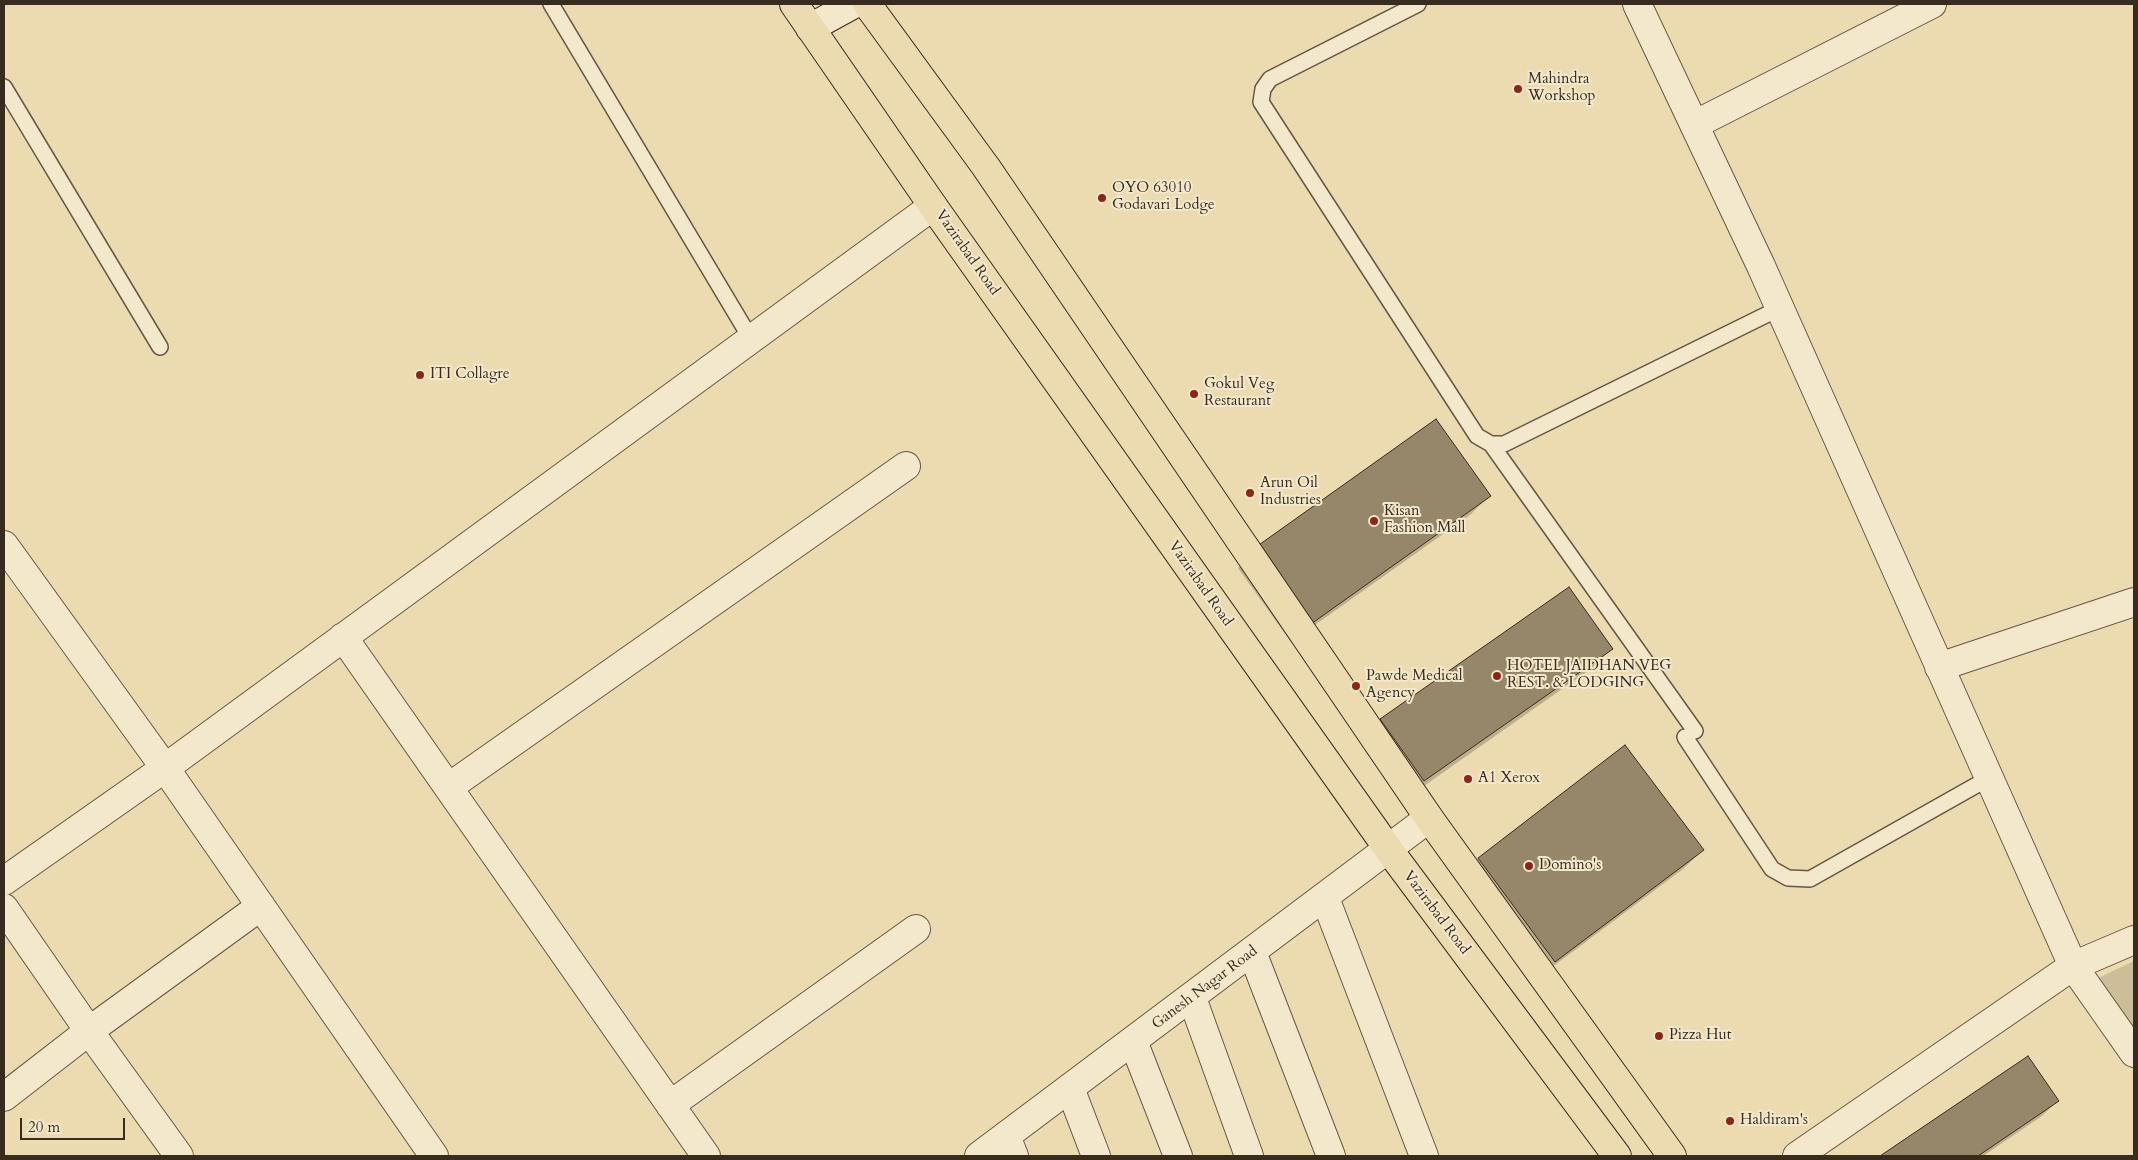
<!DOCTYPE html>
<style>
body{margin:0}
#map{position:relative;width:2138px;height:1160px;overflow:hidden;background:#ecdbb1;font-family:Cardo,serif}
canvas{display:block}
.frame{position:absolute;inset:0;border:5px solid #382c1e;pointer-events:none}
.scale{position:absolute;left:20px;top:1118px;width:105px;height:22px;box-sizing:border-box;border:2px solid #382c1e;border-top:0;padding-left:6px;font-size:15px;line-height:18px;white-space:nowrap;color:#382c1e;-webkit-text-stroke:4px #f3e8cc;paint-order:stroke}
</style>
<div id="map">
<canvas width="2138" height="1160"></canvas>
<div class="frame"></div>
<div class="scale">20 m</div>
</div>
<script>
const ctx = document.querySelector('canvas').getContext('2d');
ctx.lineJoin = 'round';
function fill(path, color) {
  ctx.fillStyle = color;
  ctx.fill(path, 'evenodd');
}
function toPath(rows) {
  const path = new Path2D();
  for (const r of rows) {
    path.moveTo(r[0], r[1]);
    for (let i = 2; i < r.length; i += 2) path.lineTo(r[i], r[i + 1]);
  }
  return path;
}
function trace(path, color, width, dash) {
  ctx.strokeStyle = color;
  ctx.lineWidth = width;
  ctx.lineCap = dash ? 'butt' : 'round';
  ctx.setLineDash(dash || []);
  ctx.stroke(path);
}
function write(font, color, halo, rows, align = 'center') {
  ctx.font = font + ' Cardo,serif';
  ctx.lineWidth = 4;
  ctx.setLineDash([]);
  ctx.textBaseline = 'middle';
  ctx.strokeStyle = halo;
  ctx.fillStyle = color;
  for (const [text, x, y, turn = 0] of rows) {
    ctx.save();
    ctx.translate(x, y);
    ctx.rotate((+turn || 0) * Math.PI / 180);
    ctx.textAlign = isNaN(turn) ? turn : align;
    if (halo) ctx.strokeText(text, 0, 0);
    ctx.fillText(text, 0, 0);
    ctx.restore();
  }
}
const green = toPath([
 [2134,961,2134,1033,2096,979]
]);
const shadow = toPath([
 [1489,496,1470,515,1291,642,1238,568,1257,548],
 [1611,649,1592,668,1404,800,1362,739,1381,720],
 [1703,850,1683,869,1535,980,1459,878,1478,858],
 [2028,1058,2057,1101,2042,1116,1983,1156,1882,1156]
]);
const building = toPath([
 [1436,419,1491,496,1311,624,1256,547,1436,419],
 [1569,587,1613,649,1424,781,1380,719,1569,587],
 [1625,745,1704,850,1555,962,1478,858,1625,745],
 [2028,1056,2059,1101,1978,1156,1880,1156,2028,1056]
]);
const service = toPath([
 [551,4,751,339],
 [1418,4,1270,79,1263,89,1261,102,1477,436,1491,444,1504,444,1780,308],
 [4,87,160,347],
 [1491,444,1695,731],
 [1685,737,1772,869,1788,878,1810,879,1989,778]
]);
const minor = toPath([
 [1637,4,1761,266,2073,966,2134,1053],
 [1694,125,1932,4],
 [4,545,165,768,434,1156],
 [343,637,706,1156],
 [1939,667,2134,602],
 [449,787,906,466],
 [4,881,165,768,933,206],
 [1325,898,1424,1156],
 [4,908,89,1031,179,1156],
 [1252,952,1331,1156],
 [1192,998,1249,1156],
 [1133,1041,1178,1156],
 [1070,1088,1096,1156],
 [4,1097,89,1031,261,906],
 [670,1105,916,929],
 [1006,1136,1014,1156],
 [1797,1156,2073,966,2134,940]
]);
const tertiary = toPath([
 [979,1156,1429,818]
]);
const secondary = toPath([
 [810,28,854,4]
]);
const primary = toPath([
 [794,4,933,206,1389,850,1617,1156],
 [867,4,986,167,1429,818,1672,1156]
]);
const markers = [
 [1518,89,5,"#8f2418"],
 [1102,198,5,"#8f2418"],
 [420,375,5,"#8f2418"],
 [1194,394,5,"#8f2418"],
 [1250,493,5,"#8f2418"],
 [1374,521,5,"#8f2418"],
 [1497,676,5,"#8f2418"],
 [1356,686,5,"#8f2418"],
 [1468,779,5,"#8f2418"],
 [1529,866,5,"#8f2418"],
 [1659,1036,5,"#8f2418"],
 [1730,1121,5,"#8f2418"]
];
const poiNames = [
 ["Mahindra",1528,80],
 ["Workshop",1528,97],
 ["OYO 63010",1112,189],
 ["Godavari Lodge",1112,206],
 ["ITI Collagre",430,375],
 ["Gokul Veg",1204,385],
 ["Restaurant",1204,402],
 ["Arun Oil",1260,484],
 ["Industries",1260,501],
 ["Kisan",1384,512],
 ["Fashion Mall",1384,529],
 ["HOTEL JAIDHAN VEG",1507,667],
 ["REST. & LODGING",1507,684],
 ["Pawde Medical",1366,677],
 ["Agency",1366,694],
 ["A1 Xerox",1478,779],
 ["Domino's",1539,866],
 ["Pizza Hut",1669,1036],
 ["Haldiram's",1740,1121]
];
const streetNames = [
 ["Vazirabad Road",967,253,55],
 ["Vazirabad Road",1200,584,55],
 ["Vazirabad Road",1436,913,53],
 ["Ganesh Nagar Road",1205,988,-37]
];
fill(green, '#cdbd98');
fill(shadow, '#0003');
fill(building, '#96876a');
trace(building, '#382c1e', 1);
trace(service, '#655843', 18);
trace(minor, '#655843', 30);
trace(tertiary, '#655843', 30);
trace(secondary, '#382c1e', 30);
trace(primary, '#382c1e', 30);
trace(service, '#f3e8cc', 15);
trace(minor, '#f3e8cc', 28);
trace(tertiary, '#f3e8cc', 28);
trace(secondary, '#f3e8cc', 28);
trace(primary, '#ecdbb1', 28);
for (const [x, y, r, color] of markers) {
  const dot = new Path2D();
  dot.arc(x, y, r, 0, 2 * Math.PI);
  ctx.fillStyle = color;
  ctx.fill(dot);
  trace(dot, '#f3e8cc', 2);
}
write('15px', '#382c1e', '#f3e8cc', poiNames, 'left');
write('15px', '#382c1e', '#f3e8cc', streetNames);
</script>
